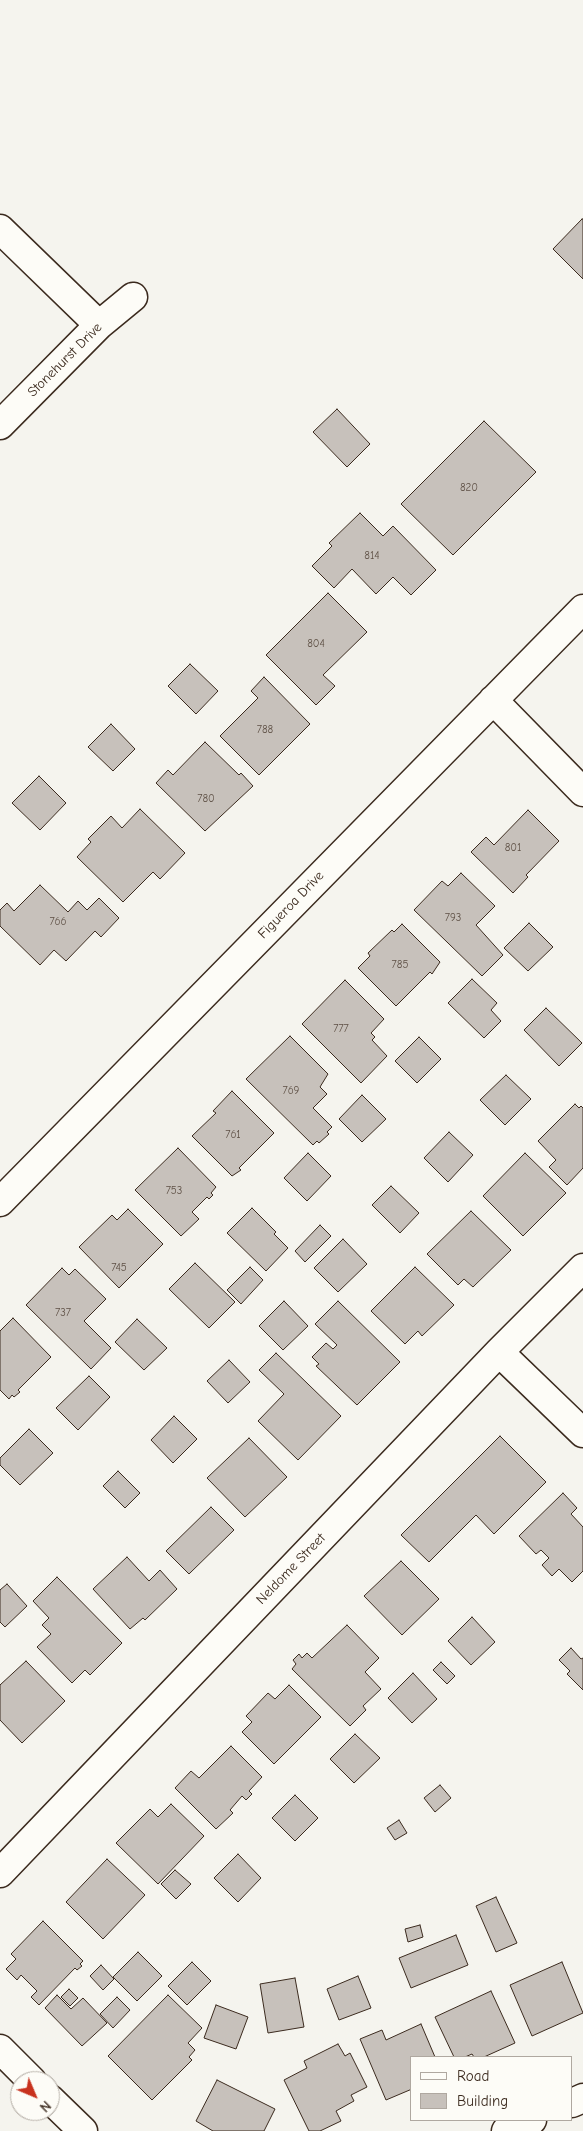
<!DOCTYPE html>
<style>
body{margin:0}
#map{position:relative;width:583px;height:2131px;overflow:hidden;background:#f5f4ee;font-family:"Comic Neue",sans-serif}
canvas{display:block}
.legend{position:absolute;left:410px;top:2056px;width:162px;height:65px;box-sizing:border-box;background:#fdfcf7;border:1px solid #afa8a0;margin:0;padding:6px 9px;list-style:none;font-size:15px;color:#3b2a1e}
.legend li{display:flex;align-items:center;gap:10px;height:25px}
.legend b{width:25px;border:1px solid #afa8a0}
.north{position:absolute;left:10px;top:2071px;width:50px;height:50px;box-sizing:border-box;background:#fdfcf7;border:1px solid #afa8a0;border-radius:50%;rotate:135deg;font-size:14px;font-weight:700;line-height:20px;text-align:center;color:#3b2a1e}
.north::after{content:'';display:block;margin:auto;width:18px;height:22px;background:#c8321e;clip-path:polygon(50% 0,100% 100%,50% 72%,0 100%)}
</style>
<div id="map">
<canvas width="583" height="2131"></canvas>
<ul class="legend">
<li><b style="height:6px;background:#fdfcf7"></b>Road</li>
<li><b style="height:14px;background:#c7c1bb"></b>Building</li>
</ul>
<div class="north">N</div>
</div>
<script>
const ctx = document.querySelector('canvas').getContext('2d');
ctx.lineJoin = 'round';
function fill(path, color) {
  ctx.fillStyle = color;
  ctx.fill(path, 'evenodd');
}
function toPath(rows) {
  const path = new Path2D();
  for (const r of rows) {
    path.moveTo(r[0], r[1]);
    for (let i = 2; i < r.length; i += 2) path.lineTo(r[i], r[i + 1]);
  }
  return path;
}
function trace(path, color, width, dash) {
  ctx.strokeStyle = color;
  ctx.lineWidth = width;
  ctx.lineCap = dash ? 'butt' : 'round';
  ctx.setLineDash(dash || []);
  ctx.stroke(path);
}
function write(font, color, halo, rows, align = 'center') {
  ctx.font = font + ' "Comic Neue",sans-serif';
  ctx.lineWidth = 5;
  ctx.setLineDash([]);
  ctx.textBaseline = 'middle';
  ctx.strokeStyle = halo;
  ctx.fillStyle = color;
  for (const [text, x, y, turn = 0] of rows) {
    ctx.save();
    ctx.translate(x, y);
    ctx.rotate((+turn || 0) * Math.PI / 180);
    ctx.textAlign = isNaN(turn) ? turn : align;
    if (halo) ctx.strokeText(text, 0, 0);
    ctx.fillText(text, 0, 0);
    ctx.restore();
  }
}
const building = toPath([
 [582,219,583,219,583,279,553,249,582,219],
 [337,409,370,444,347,467,313,432,337,409],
 [484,421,536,472,453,555,401,504,484,421],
 [360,513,383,536,393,526,436,570,411,595,393,577,376,594,352,569,334,588,312,566,332,546,329,543,360,513],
 [328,593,367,632,323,675,335,686,316,705,266,655,328,593],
 [190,664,218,691,196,714,168,686,190,664],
 [264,677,310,724,259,775,220,736,258,698,251,691,264,677],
 [111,724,135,749,113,771,88,747,111,724],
 [205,742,239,775,241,773,253,786,205,831,156,783,168,770,173,775,205,742],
 [39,776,66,803,40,830,12,803,39,776],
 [140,809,185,853,160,879,153,872,123,902,77,857,91,842,88,839,111,816,122,828,140,809],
 [528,810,559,841,526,875,528,877,513,893,471,852,486,837,494,845,528,810],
 [461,873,495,906,476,925,503,955,482,976,414,910,442,881,448,886,461,873],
 [40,885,68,912,78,901,87,910,99,898,119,918,101,937,95,931,66,961,54,950,40,965,0,926,0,910,7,903,14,911,40,885],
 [529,923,553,947,528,971,504,948,529,923],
 [402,924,440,962,432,974,430,972,396,1006,358,968,370,956,368,953,392,930,394,932,402,924],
 [472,979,497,1003,491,1010,501,1021,484,1038,448,1003,472,979],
 [345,980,384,1019,371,1033,375,1037,372,1040,387,1056,361,1083,302,1024,345,980],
 [546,1008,582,1043,559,1066,524,1030,546,1008],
 [290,1036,328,1074,320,1087,327,1094,313,1108,332,1127,327,1132,329,1134,319,1143,317,1141,313,1145,246,1079,290,1036],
 [419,1037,441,1059,417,1083,395,1061,419,1037],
 [506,1075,531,1099,505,1125,480,1100,506,1075],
 [232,1091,274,1133,239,1168,241,1170,232,1176,192,1136,216,1113,213,1111,232,1091],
 [362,1095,386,1119,362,1142,339,1119,362,1095],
 [575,1104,579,1108,581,1106,583,1108,583,1168,567,1185,549,1167,556,1160,538,1141,575,1104],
 [449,1132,473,1155,448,1182,424,1158,449,1132],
 [178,1148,216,1187,211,1193,213,1195,209,1199,207,1197,192,1212,199,1219,181,1236,135,1190,178,1148],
 [308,1153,331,1176,307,1201,284,1178,308,1153],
 [525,1153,566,1193,523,1236,483,1196,525,1153],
 [391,1186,419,1213,400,1233,372,1205,391,1186],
 [252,1208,276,1232,274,1234,288,1248,266,1271,227,1233,252,1208],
 [128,1209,163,1244,119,1288,79,1247,112,1215,117,1220,128,1209],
 [471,1211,511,1250,473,1287,464,1279,458,1285,427,1254,471,1211],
 [320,1225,331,1236,305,1262,295,1251,320,1225],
 [343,1239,367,1264,338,1292,314,1268,343,1239],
 [195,1263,235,1302,209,1328,169,1289,195,1263],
 [250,1267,263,1280,241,1304,227,1290,250,1267],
 [415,1267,454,1305,422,1336,418,1331,405,1344,371,1311,415,1267],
 [62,1268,69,1275,75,1269,106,1299,84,1321,111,1348,91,1369,26,1305,62,1268],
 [284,1301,308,1326,283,1350,259,1326,284,1301],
 [338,1301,400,1362,357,1405,316,1366,319,1364,312,1357,326,1343,333,1349,337,1345,315,1324,338,1301],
 [13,1318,51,1357,18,1390,20,1392,14,1397,12,1395,9,1399,0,1390,0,1331,13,1318],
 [137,1319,167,1348,144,1370,115,1342,137,1319],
 [276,1353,341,1416,298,1460,258,1421,284,1394,259,1370,276,1353],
 [229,1360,250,1382,228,1403,207,1381,229,1360],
 [89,1376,110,1397,78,1430,56,1408,89,1376],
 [174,1416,197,1439,173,1463,151,1440,174,1416],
 [29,1429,53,1453,20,1485,0,1465,0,1458,29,1429],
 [500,1436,546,1482,494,1534,476,1515,429,1562,401,1535,500,1436],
 [249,1438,287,1477,245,1517,207,1478,249,1438],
 [118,1471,140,1493,125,1508,103,1486,118,1471],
 [563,1493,577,1508,571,1514,583,1527,583,1571,572,1582,559,1569,552,1576,542,1565,549,1558,541,1550,536,1554,519,1536,563,1493],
 [211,1507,234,1530,189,1574,166,1551,211,1507],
 [127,1557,149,1581,160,1570,177,1589,145,1620,143,1618,130,1629,93,1589,127,1557],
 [401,1561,439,1599,402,1635,364,1596,401,1561],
 [57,1577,122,1643,90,1675,85,1670,72,1683,37,1647,51,1634,42,1625,49,1618,33,1601,57,1577],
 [7,1584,27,1606,5,1627,0,1622,0,1590,7,1584],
 [472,1617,495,1642,471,1665,448,1641,472,1617],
 [347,1625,379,1658,365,1672,381,1689,363,1706,366,1710,350,1726,292,1669,296,1664,293,1660,299,1654,302,1658,307,1653,312,1658,347,1625],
 [571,1648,581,1659,583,1658,583,1690,567,1674,570,1671,559,1660,571,1648],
 [26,1661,65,1701,22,1743,0,1720,0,1685,26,1661],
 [441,1662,455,1676,447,1684,433,1670,441,1662],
 [413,1673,437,1699,412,1723,388,1698,413,1673],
 [289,1685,321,1717,274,1764,242,1732,252,1722,246,1716,268,1693,275,1699,289,1685],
 [355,1734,380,1758,354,1783,330,1759,355,1734],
 [231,1746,262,1777,249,1791,252,1794,246,1800,242,1796,230,1810,233,1813,216,1829,175,1788,191,1771,199,1778,231,1746],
 [440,1785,451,1798,435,1812,424,1798,440,1785],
 [295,1795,318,1818,295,1841,272,1818,295,1795],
 [171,1804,204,1836,158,1884,116,1843,150,1809,158,1817,171,1804],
 [399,1820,407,1833,395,1840,387,1828,399,1820],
 [238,1854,261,1878,238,1902,214,1878,238,1854],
 [107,1859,145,1895,103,1939,66,1902,107,1859],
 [175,1870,191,1884,176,1899,161,1884,175,1870],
 [496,1897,517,1943,496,1952,476,1906,496,1897],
 [43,1921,83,1961,80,1964,82,1966,77,1970,75,1968,39,2005,31,1997,37,1991,21,1975,17,1980,6,1969,16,1959,11,1954,43,1921],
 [420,1925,423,1937,408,1942,405,1929,420,1925],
 [456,1935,468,1965,411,1988,399,1958,456,1935],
 [138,1952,162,1976,137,2001,113,1977,138,1952],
 [192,1962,211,1981,187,2005,168,1986,192,1962],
 [562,1962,583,2013,532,2036,510,1985,562,1962],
 [101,1965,114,1979,103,1990,90,1976,101,1965],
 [358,1976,371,2008,339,2020,327,1989,358,1976],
 [295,1978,304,2027,268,2033,260,1984,295,1978],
 [69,1989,78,1998,70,2006,61,1997,69,1989],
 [491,1991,515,2043,484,2057,474,2057,472,2054,465,2057,454,2057,435,2017,491,1991],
 [57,1995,71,2009,83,1998,107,2023,82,2046,45,2008,57,1995],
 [168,1995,202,2028,188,2043,195,2050,189,2057,192,2060,152,2100,108,2056,168,1995],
 [117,1997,130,2010,113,2028,100,2014,117,1997],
 [216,2005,248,2017,236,2049,204,2038,216,2005],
 [421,2024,435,2057,412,2057,412,2089,386,2100,360,2039,382,2030,386,2040,421,2024],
 [338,2044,345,2056,350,2053,367,2087,351,2095,354,2101,336,2111,341,2121,320,2131,309,2131,284,2080,307,2068,304,2061,338,2044],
 [217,2080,275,2109,264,2131,213,2131,196,2121,217,2080]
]);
const minor = toPath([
 [0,229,99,325],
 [0,425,99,325,133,297],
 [493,700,583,792],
 [0,1202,583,609],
 [499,1352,583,1433],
 [0,1873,499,1352,583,1268],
 [0,2049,32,2081],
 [50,2099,83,2131],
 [572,2103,583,2098],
 [506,2131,532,2120]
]);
const numberNames = [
 ["820",469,488],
 ["814",372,556],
 ["804",316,644],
 ["788",265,730],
 ["780",206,799],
 ["801",513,848],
 ["793",453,918],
 ["766",58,922],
 ["785",400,965],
 ["777",341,1029],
 ["769",291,1091],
 ["761",233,1135],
 ["753",174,1191],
 ["745",119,1268],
 ["737",63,1313]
];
const streetNames = [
 ["Stonehurst Drive",65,360,-45],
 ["Figueroa Drive",291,905,-46],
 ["Neldome Street",291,1569,-46]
];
fill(building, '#c7c1bb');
trace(building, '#3b2a1e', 1);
trace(minor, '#3b2a1e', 31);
trace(minor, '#fdfcf7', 28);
write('11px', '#5e5045', null, numberNames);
write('14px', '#3b2a1e', '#fdfcf7', streetNames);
</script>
